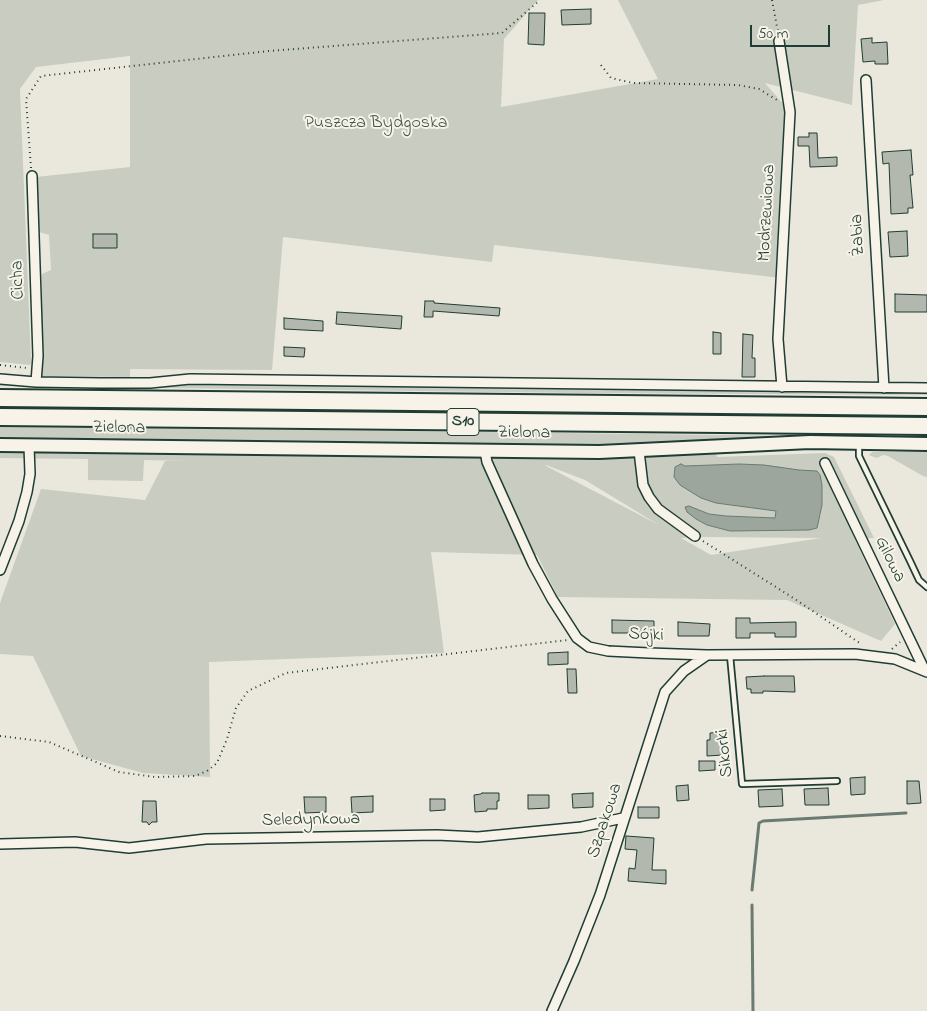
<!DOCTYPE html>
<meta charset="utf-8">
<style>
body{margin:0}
#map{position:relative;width:927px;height:1011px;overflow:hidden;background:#eae8dd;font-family:"Indie Flower",sans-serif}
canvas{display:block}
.scale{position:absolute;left:750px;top:25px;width:80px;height:22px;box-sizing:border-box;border:2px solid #1f3d34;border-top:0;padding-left:6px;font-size:15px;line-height:18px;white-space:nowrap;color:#1f3d34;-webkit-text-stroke:4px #f7f3e8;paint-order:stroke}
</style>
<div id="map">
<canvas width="927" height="1011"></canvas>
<div class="scale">50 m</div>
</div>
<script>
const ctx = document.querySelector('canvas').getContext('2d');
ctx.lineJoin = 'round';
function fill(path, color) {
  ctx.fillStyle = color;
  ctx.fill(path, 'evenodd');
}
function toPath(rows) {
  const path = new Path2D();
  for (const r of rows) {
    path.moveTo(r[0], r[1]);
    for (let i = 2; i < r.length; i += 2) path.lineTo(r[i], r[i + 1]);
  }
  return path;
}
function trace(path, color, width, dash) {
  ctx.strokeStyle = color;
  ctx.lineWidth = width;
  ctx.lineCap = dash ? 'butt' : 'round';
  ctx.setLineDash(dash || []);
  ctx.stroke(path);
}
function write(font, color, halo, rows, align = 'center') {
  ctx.font = font + ' "Indie Flower",sans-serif';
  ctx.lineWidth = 4;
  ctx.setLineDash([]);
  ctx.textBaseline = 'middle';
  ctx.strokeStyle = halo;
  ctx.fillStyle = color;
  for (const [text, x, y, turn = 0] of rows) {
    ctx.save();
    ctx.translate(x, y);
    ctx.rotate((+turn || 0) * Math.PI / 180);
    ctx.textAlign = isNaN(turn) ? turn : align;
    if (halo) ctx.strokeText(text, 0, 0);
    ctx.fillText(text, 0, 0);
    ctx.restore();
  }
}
const green = toPath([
 [0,0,538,0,504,39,501,107,658,79,618,0,884,0,858,5,852,105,765,83,790,112,781,278,494,245,492,262,283,237,272,370,130,369,130,377,41,376,42,274,51,270,49,235,39,232,36,177,130,167,130,56,36,67,20,89,31,362,30,365,0,362],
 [0,382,927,391,927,395,579,393,0,386],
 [0,426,801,436,714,439,717,457,825,453,834,457,874,538,854,538,895,624,881,641,787,600,558,597,537,555,431,552,444,653,209,662,210,777,143,773,81,756,33,656,0,654,0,603,41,489,145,500,165,461,187,461,144,460,143,481,88,480,88,459,0,458],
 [546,465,585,480,659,525,546,466],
 [702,537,820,538,821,538,711,555,681,538],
 [872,452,927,452,927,477,923,476,888,456,883,455,877,458,874,457,869,455]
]);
const water = toPath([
 [681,464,685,466,739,464,764,465,799,470,817,471,820,475,822,485,822,505,817,528,809,530,730,531,707,525,696,519,687,512,685,507,689,506,709,514,726,516,775,518,776,511,716,503,701,498,680,485,674,477,675,467,681,464]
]);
const stream = toPath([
 [752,890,759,823,763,821,906,813],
 [752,905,753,1011]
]);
const building = toPath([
 [591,9,591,24,562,25,561,10,591,9],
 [529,13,545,13,544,45,528,44,529,13],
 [872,38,872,43,887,42,888,64,875,64,875,61,863,62,861,39,872,38],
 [809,133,817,133,818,158,837,157,837,166,810,167,809,146,798,146,798,137,809,137,809,133],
 [911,150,913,175,910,175,913,208,908,208,908,213,891,214,889,163,883,164,882,152,911,150],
 [907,231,908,256,890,257,888,232,907,231],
 [93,234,117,234,117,248,93,248,93,234],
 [895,294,927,295,927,312,895,312,895,294],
 [425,301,434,301,434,303,500,308,499,316,433,311,433,317,424,317,425,301],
 [337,312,402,316,401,329,336,324,337,312],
 [284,318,323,321,323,331,284,329,284,318],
 [713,332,721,333,721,354,713,354,713,332],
 [743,334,753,335,752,358,755,358,755,377,742,377,743,334],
 [284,347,305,348,304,357,284,356,284,347],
 [736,618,750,618,750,623,796,622,796,637,775,637,775,633,750,633,750,638,736,638,736,618],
 [612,620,654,621,654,633,612,633,612,620],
 [678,622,710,624,709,636,678,636,678,622],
 [568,652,568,664,548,665,548,653,568,652],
 [567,669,576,669,577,693,568,693,567,669],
 [764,676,794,676,795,692,763,691,763,693,751,693,751,689,747,689,746,677,764,676],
 [722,732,723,755,707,756,707,740,710,740,710,733,722,732],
 [699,761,715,761,715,770,699,771,699,761],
 [865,777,865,794,851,795,850,778,865,777],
 [907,781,919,781,921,803,907,804,907,781],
 [688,785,689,800,677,801,676,786,688,785],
 [828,788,829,805,805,805,804,789,828,788],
 [782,789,783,806,759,807,758,790,782,789],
 [482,793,499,793,499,801,497,801,497,809,487,809,487,811,475,812,474,795,481,794,482,793],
 [593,793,593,807,573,808,572,794,593,793],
 [528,795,549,795,549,808,528,809,528,795],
 [373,796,373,812,352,813,351,797,373,796],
 [304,797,326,797,326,812,305,813,304,797],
 [430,799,445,799,445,810,430,811,430,799],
 [143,801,156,801,157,822,152,822,149,825,147,822,142,822,143,801],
 [638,807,659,807,659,818,638,818,638,807],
 [626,836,654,838,652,870,666,870,666,884,628,881,629,868,635,869,637,850,625,849,626,836]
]);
const path = toPath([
 [772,0,778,32],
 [601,65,611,78,633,83,738,85,759,89,777,100],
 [31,168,26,99,41,76,269,51,502,33,540,0],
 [0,365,27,368],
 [703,541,798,601,861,644],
 [892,649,900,642],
 [0,736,49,742,119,772,155,777,195,776,207,771,217,763,227,739,236,708,248,691,286,673,568,640]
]);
const lane = toPath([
 [859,444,859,456,911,563,919,580,927,587],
 [730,655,742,784,837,781]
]);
const street = toPath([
 [779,41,790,112,778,339,782,387],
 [866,80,884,388],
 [32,176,38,356,36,382],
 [0,379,36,382,100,383,150,383,190,379,927,388],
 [485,451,487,462,533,564,552,599,577,638,589,647,608,651,649,653,707,655,855,654,895,659,927,672],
 [639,451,643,485,649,497,658,509,695,536],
 [825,463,925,671],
 [0,570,19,521,27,492,30,474,29,446],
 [0,844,75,842,129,848,206,839,437,835,478,837,581,827,623,818],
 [552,1011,574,961,600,895,665,692,684,671,707,655]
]);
const secondary = toPath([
 [0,445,599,452,810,442,927,444]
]);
const highway = toPath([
 [0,398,927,407],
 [0,417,927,426]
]);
const shields = [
 [463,422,32]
];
const shieldNames = [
 ["S10",463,422]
];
const parkNames = [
 ["Puszcza Bydgoska",376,124]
];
const streetNames = [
 ["Modrzewiowa",768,213,-87],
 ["Żabia",859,235,-93],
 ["Cicha",19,280,-92],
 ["Zielona",119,429,1],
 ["Zielona",524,434,1],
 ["Gilowa",889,560,64],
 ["Sójki",646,636,3],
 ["Sikorki",726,753,-96],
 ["Seledynkowa",311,821,-1],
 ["Szpakowa",606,821,-72]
];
fill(green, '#c8ccc1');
fill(water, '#9ca69c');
trace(water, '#6a7c72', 1);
trace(stream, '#6a7c72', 3);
fill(building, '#b2b8ae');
trace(building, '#1f3d34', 1);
trace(lane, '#1f3d34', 8);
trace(street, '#1f3d34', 12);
trace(secondary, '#1f3d34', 16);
trace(highway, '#1f3d34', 20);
trace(path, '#1f3d34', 2, [1, 4]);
trace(lane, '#f7f3e8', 4.5);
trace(street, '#f7f3e8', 9);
trace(secondary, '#f7f3e8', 12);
trace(highway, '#f7f3e8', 16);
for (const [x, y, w] of shields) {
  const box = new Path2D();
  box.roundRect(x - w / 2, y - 13.5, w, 27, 4);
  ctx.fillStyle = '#f7f3e8';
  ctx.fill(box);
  trace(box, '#1f3d34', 1);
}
write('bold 16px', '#1f3d34', null, shieldNames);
write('18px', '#415a50', '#f7f3e8', parkNames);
write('18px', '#1f3d34', '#f7f3e8', streetNames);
</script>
